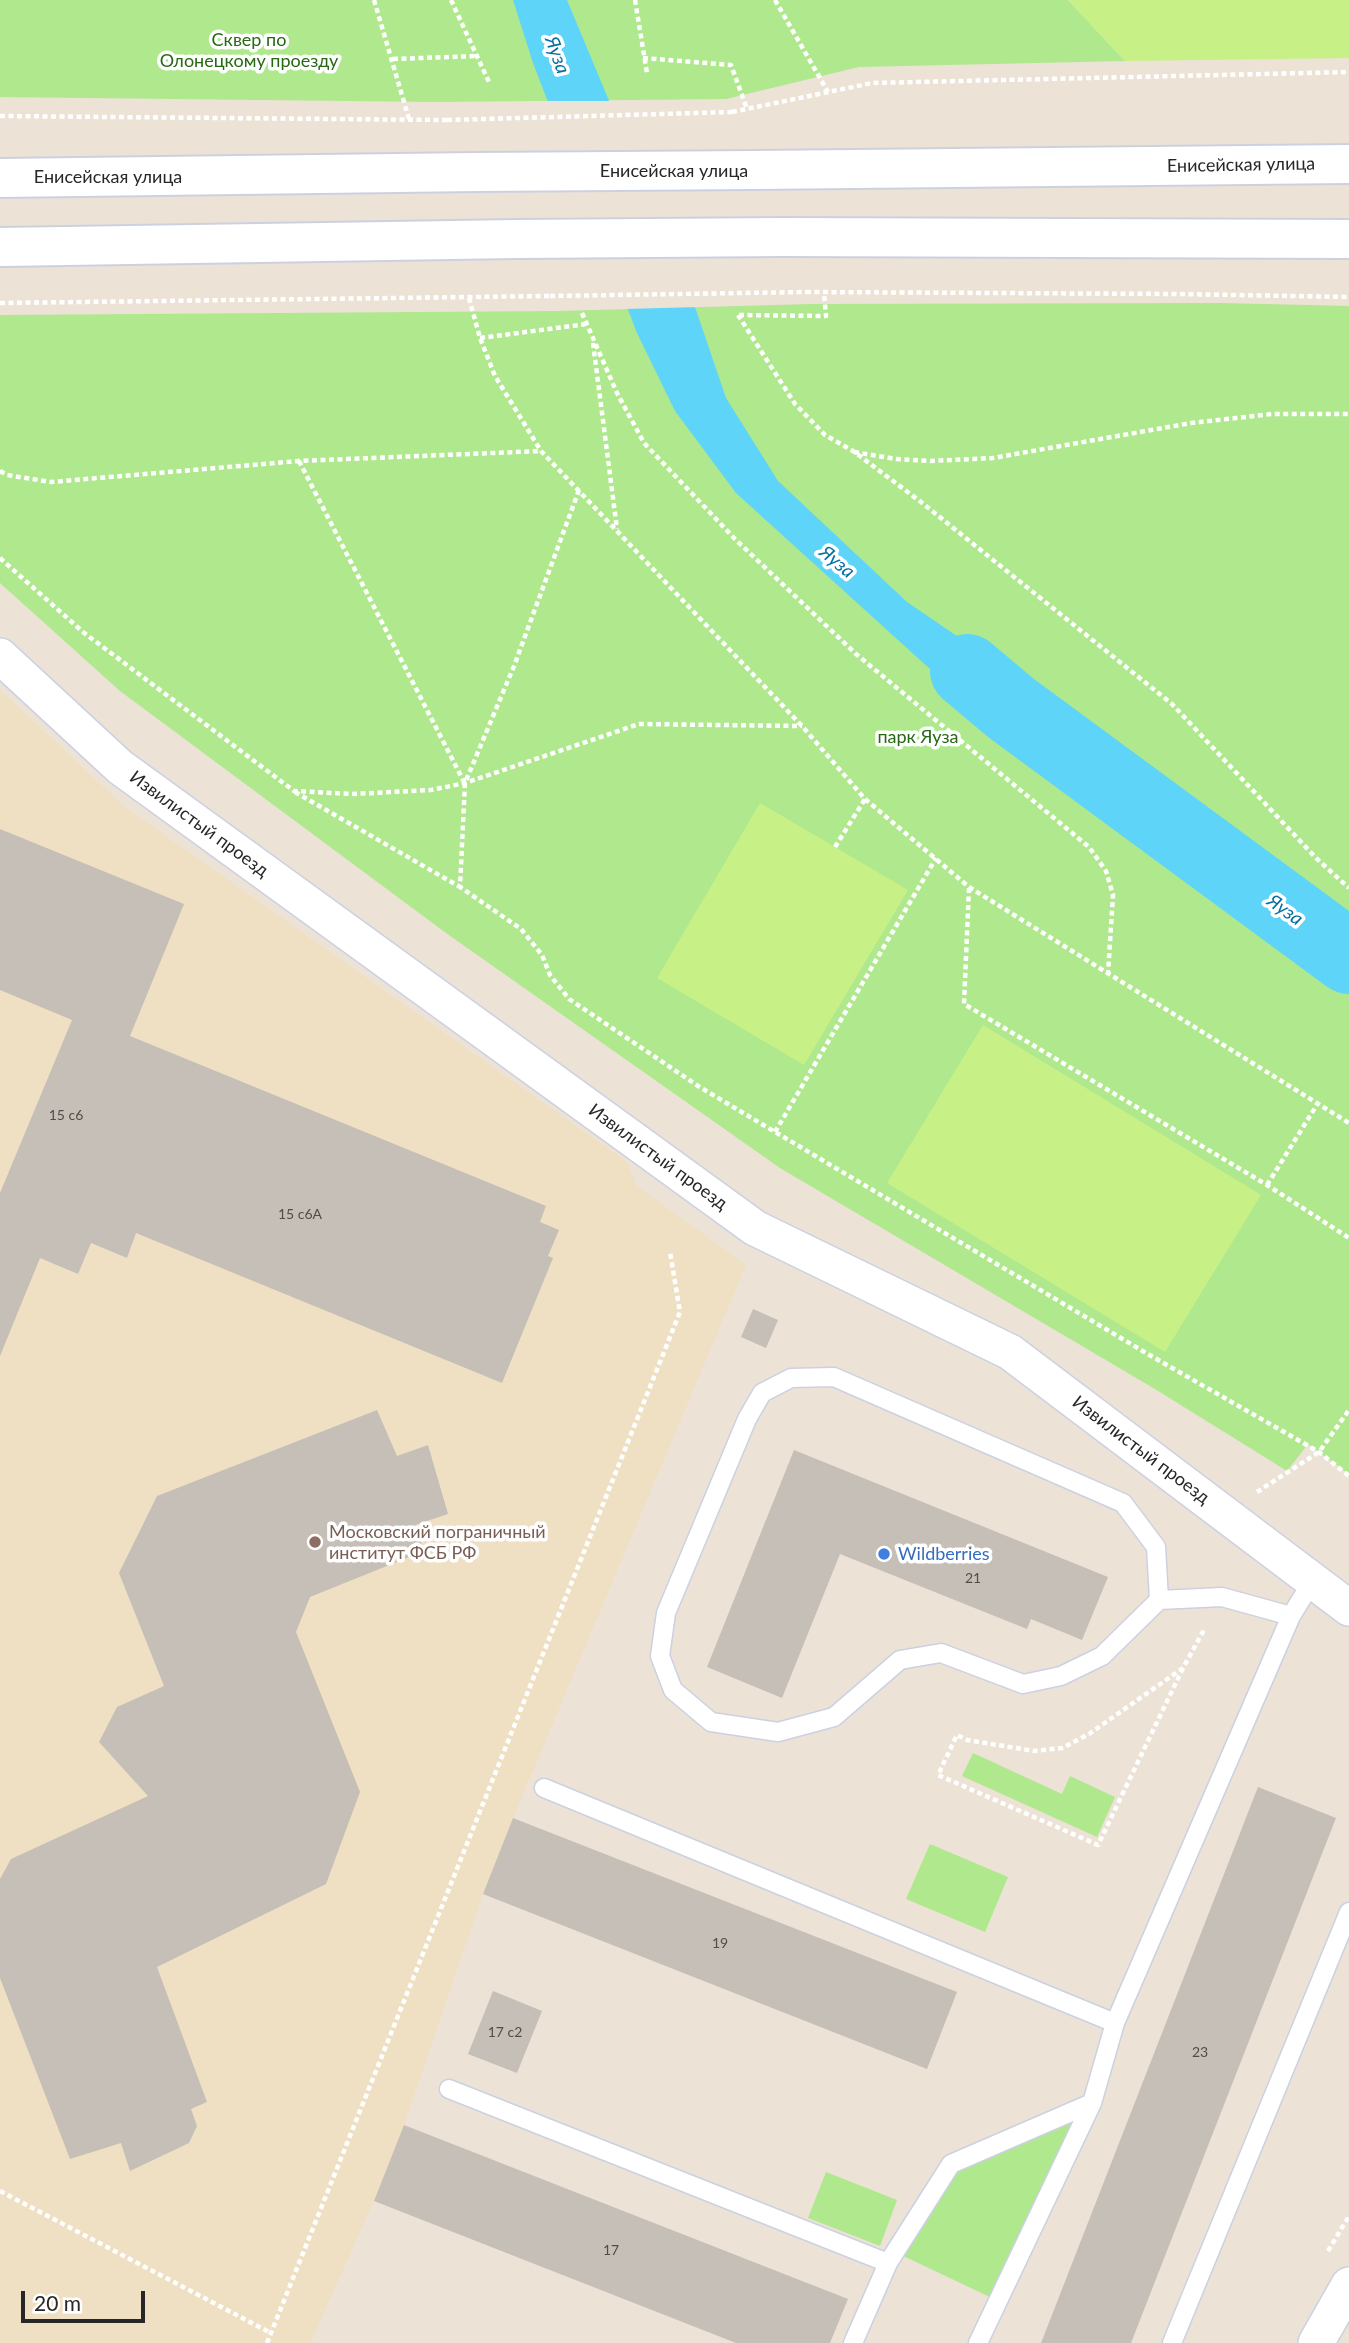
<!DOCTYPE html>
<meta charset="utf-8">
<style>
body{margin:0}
#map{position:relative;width:1349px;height:2343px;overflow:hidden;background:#ece2d6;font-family:Lato,sans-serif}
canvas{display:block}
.scale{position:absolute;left:21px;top:2291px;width:124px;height:32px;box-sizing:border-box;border:4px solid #272727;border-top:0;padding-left:9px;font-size:21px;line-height:24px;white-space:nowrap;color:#272727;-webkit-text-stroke:5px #fff;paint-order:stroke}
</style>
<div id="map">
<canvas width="1349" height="2343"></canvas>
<div class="scale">20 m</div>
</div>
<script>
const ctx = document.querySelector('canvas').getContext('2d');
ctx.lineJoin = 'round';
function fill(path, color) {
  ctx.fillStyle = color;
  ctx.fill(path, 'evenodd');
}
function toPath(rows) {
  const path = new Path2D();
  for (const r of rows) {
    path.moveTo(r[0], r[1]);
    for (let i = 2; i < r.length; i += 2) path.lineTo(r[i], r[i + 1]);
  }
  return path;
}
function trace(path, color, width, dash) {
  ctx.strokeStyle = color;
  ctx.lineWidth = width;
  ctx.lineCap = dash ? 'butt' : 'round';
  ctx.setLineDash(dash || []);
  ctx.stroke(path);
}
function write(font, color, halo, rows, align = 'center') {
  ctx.font = font + ' Lato,sans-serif';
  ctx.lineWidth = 7;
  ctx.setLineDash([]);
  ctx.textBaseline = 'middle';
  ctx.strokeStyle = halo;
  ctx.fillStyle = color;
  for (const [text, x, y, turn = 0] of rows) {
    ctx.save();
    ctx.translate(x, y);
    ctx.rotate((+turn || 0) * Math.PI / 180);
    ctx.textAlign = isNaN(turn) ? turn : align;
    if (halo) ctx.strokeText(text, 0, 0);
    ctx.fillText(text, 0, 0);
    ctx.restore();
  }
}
const education = toPath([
 [0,690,125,807,627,1162,637,1186,746,1265,513,1818,483,1894,404,2125,374,2201,310,2343,0,2343]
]);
const green = toPath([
 [0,0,1068,0,1125,61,859,67,726,99,436,102,0,97],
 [1221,303,1349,306,1349,1474,1308,1444,1287,1471,1155,1389,780,1168,446,933,120,691,0,583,0,315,559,311,811,304],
 [973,1753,1062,1794,1070,1776,1115,1797,1097,1837,962,1776],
 [930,1844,1008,1877,985,1932,906,1899],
 [1085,2110,992,2298,899,2254,954,2166],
 [826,2172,897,2200,880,2246,808,2218]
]);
const pitch = toPath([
 [1068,0,1349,0,1349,58,1125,61],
 [760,803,908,890,804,1065,657,978],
 [983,1025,1261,1195,1165,1352,887,1183]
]);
const water = toPath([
 [513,0,567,0,695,307,726,398,778,481,907,602,1008,671,1061,714,1043,743,1026,751,984,718,736,493,675,411,637,333,533,63]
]);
const pier = toPath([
 [544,101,613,101,699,307,624,309]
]);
const river = toPath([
 [967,671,1011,708,1349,957]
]);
const building = toPath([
 [0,829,184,904,130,1036,546,1206,540,1222,559,1230,548,1256,553,1258,502,1383,136,1233,127,1258,91,1243,78,1274,40,1258,0,1356,0,1193,72,1020,0,990],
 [753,1309,778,1320,766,1348,741,1337],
 [377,1410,397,1456,428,1445,448,1514,415,1525,424,1551,310,1597,296,1632,360,1792,326,1884,157,1967,207,2102,191,2109,197,2126,189,2143,130,2171,121,2143,70,2159,0,1978,0,1879,11,1859,148,1796,99,1742,117,1707,164,1686,119,1573,157,1496],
 [794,1450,1108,1577,1082,1640,1031,1619,1027,1629,840,1554,782,1698,707,1667],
 [1258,1787,1336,1818,1131,2343,1041,2343],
 [513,1818,957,1992,927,2069,483,1894],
 [493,1991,542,2011,517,2073,468,2054],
 [404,2125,848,2299,830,2343,736,2343,374,2201]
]);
const path = toPath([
 [374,0,409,119],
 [451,0,489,82],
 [635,0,647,73],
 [775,0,828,92],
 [643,58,731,65,747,109],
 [393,59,477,56],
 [732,112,872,83,1349,72],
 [0,116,447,120],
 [806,292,1179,294,1349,297],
 [469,298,480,338,495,376,541,451,802,726,865,799,969,887,1349,1123],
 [0,303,550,296],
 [582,313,617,393,644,443,735,539,856,654,1089,847,1106,871,1113,895,1108,974],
 [738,315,795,404,825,435,853,451,921,502,1172,704,1316,858,1349,888],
 [739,315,826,316,824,293],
 [480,338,587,324],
 [593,343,617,529],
 [854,452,896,459,930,461,993,458,1191,423,1272,414,1349,414],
 [299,461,464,782],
 [0,471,7,475,51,482,299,461,541,451],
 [579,490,514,666,465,783,460,887,521,929,542,955,550,975,569,999,698,1086,1146,1353,1319,1452,1349,1476],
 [0,558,83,632,294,791,352,794,431,790,465,783,639,724,802,726],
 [295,792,460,887],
 [835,847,865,799],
 [969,888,964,1004,1267,1185,1349,1238],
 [775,1132,936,858],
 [1267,1185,1318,1103],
 [1257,1492,1319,1452,1349,1410],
 [1183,1668,1098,1845,938,1775,957,1735,967,1740,1034,1751,1062,1748,1089,1734,1183,1668,1205,1628],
 [0,2191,271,2333],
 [1328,2251,1349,2216],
 [267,2343,680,1312,670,1252]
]);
const lane = toPath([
 [1159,1600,1156,1547,1123,1503,834,1377,791,1378,762,1393,747,1419,666,1613,660,1656,673,1690,711,1722,778,1732,834,1717,900,1660,941,1653,1023,1684,1061,1676,1102,1656,1159,1600,1222,1597,1291,1616,1313,1580],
 [544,1788,1115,2023,1291,1616],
 [449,2089,888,2263,951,2164,1092,2103],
 [853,2343,888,2263],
 [978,2343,1092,2103,1115,2023],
 [1172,2343,1349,1912]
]);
const street = toPath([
 [0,656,120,767,755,1228,1010,1352,1349,1608],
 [1316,2343,1349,2285]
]);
const secondary = toPath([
 [755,170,1349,164],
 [0,178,477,172],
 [783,237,1349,239],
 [0,247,517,239]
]);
const pathBridge = toPath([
 [447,120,732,112],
 [550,296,806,292]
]);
const secondaryBridge = toPath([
 [477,172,755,170],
 [517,239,783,237]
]);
const markers = [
 [315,1542,7,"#8d6e63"],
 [884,1554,7,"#3f7fe0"]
];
const numberNames = [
 ["15 с6",66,1115],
 ["15 с6А",300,1214],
 ["21",973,1578],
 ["19",720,1943],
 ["17 с2",505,2032],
 ["23",1200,2052],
 ["17",611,2250]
];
const parkNames = [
 ["Сквер по",249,40],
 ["Олонецкому проезду",249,61],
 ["парк Яуза",918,737]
];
const streetNames = [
 ["Енисейская улица",1241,165,-1],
 ["Енисейская улица",674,171],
 ["Енисейская улица",108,177],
 ["Извилистый проезд",199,824,36],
 ["Извилистый проезд",658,1157,36],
 ["Извилистый проезд",1141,1450,37]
];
const educationNames = [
 ["Московский пограничный",329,1532],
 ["институт ФСБ РФ",329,1553]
];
const shopNames = [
 ["Wildberries",898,1554]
];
const waterNames = [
 ["Яуза",557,55,70],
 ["Яуза",837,562,40],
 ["Яуза",1285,910,36]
];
fill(education, '#efe0c4');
fill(green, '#afe88d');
fill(pitch, '#c7f187');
fill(water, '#5ed4f9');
fill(pier, '#ece2d6');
trace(river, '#5ed4f9', 74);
fill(building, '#c6bfb7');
trace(lane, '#ccd1e2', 21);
trace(street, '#ccd1e2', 38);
trace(secondary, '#ccd1e2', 42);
trace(path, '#fff', 4.5, [5, 3.5]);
trace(lane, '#fff', 18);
trace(street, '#fff', 35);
trace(secondary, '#fff', 38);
trace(secondaryBridge, '#ccd1e2', 42, []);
trace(pathBridge, '#fff', 4.5, [5, 3.5]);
trace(secondaryBridge, '#fff', 38);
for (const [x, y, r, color] of markers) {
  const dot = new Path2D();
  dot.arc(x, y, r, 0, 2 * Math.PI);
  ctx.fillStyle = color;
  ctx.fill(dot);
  trace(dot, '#fff', 2.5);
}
write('14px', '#4f4d4b', null, numberNames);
write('18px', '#276813', '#fff', parkNames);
write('18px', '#272727', '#fff', streetNames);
write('18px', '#785e54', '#fff', educationNames, 'left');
write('18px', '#366cbe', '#fff', shopNames, 'left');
write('italic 19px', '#016fa1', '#fff', waterNames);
</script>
